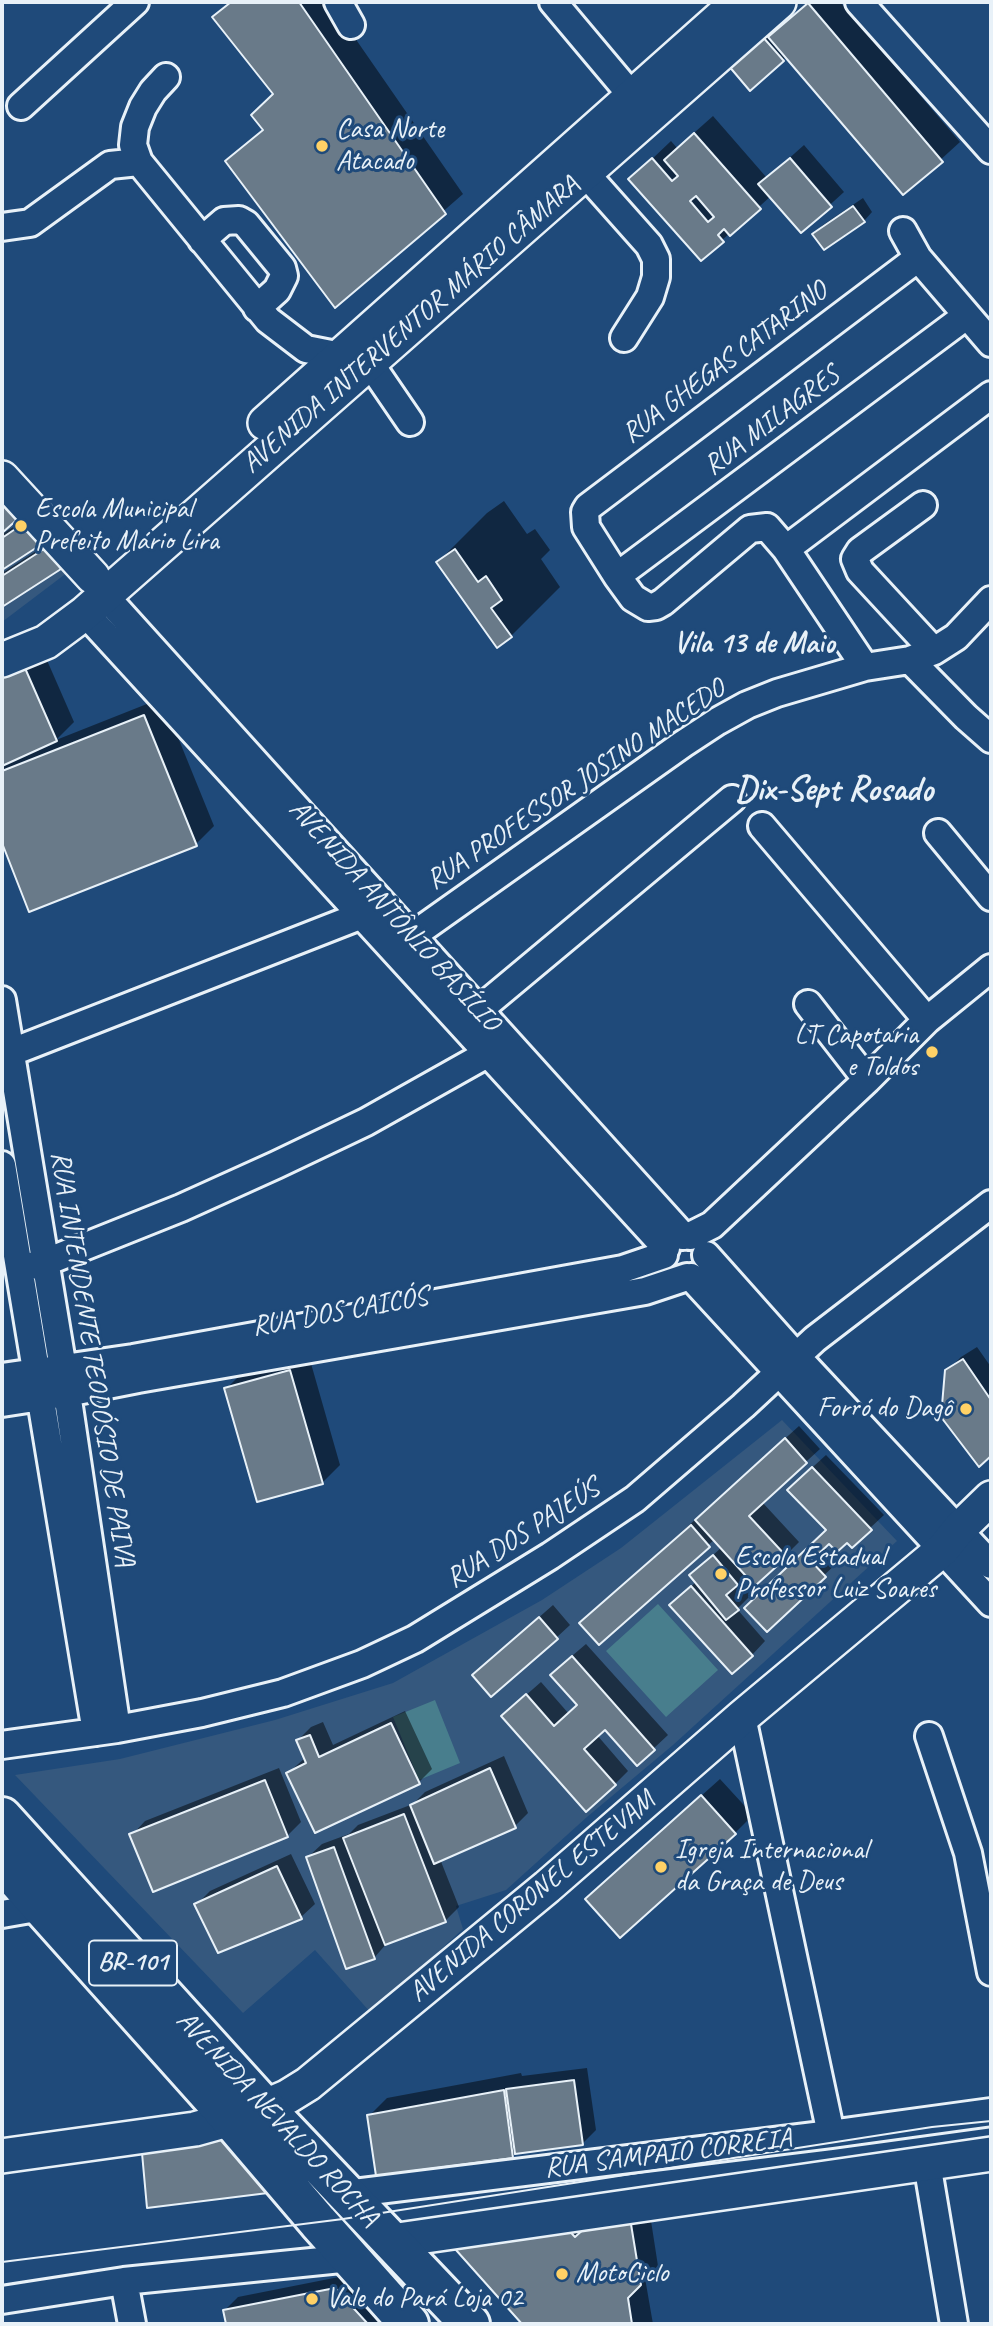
<!DOCTYPE html>
<meta charset="utf-8">
<style>
body{margin:0}
#map{position:relative;width:993px;height:2326px;overflow:hidden;background:#1f4a7a;font-family:Caveat,sans-serif}
canvas{display:block}
.frame{position:absolute;inset:0;border:4px solid #e8f1f8;pointer-events:none}
</style>
<div id="map">
<canvas width="993" height="2326"></canvas>
<div class="frame"></div>
</div>
<script>
const ctx = document.querySelector('canvas').getContext('2d');
ctx.lineJoin = 'round';
function fill(path, color) {
  ctx.fillStyle = color;
  ctx.fill(path, 'evenodd');
}
function toPath(rows) {
  const path = new Path2D();
  for (const r of rows) {
    path.moveTo(r[0], r[1]);
    for (let i = 2; i < r.length; i += 2) path.lineTo(r[i], r[i + 1]);
  }
  return path;
}
function trace(path, color, width, dash) {
  ctx.strokeStyle = color;
  ctx.lineWidth = width;
  ctx.lineCap = dash ? 'butt' : 'round';
  ctx.setLineDash(dash || []);
  ctx.stroke(path);
}
function write(font, color, halo, rows, align = 'center') {
  ctx.font = font + ' Caveat,sans-serif';
  ctx.lineWidth = 6;
  ctx.setLineDash([]);
  ctx.textBaseline = 'middle';
  ctx.strokeStyle = halo;
  ctx.fillStyle = color;
  for (const [text, x, y, turn = 0] of rows) {
    ctx.save();
    ctx.translate(x, y);
    ctx.rotate((+turn || 0) * Math.PI / 180);
    ctx.textAlign = isNaN(turn) ? turn : align;
    if (halo) ctx.strokeText(text, 0, 0);
    ctx.fillText(text, 0, 0);
    ctx.restore();
  }
}
const built = toPath([
 [2,483,72,569,2,622],
 [782,1420,897,1541,673,1745,587,1817,506,1890,456,1906,463,1929,371,2013,315,1950,243,2013,15,1775,120,1759,275,1720,393,1683,542,1600,621,1548]
]);
const green = toPath([
 [658,1604,718,1670,666,1717,606,1651],
 [435,1700,460,1763,419,1780,393,1717]
]);
const shadow = toPath([
 [230,2,330,2,463,194,335,306,228,162,264,128,275,94,214,17],
 [809,2,840,2,960,142,904,193,787,56,783,60,730,65,772,28,775,32],
 [713,116,767,178,804,145,844,192,801,231,771,196,701,259,631,179,671,141,677,148],
 [863,198,872,212,864,221,814,234,823,225],
 [504,501,527,534,535,529,550,550,541,559,560,587,511,636,438,562,487,513],
 [42,509,41,542,2,568,2,534],
 [61,535,73,554,60,568,2,605,2,573],
 [39,642,74,722,56,740,162,698,214,826,196,844,30,910,2,838,2,659],
 [977,1347,991,1367,991,1453,980,1464,947,1371,961,1357],
 [308,1353,340,1465,322,1483,226,1389,244,1371],
 [799,1426,820,1449,762,1502,799,1542,785,1556,747,1574,740,1581,751,1595,737,1609,765,1641,752,1655,685,1592,696,1582,691,1575,722,1547,715,1539,599,1643,595,1610],
 [826,1455,884,1515,870,1528,847,1541,829,1541,824,1547,838,1562,767,1629,828,1530,803,1476],
 [553,1605,570,1625,556,1638,488,1662],
 [586,1644,668,1735,637,1764,606,1728,597,1735,628,1771,615,1784,517,1703,541,1682,569,1714,579,1705,566,1661],
 [405,1711,432,1769,419,1782,288,1773,305,1758,298,1740,311,1727,323,1722,333,1745],
 [504,1756,528,1813,515,1826,440,1859,459,1907,445,1921,387,1943,374,1958,308,1857,322,1844,349,1834,358,1825,413,1804,425,1792],
 [279,1768,301,1822,287,1836,132,1835,145,1821],
 [720,1779,753,1815,735,1833,605,1882],
 [291,1854,315,1904,301,1917,219,1951,197,1904,210,1891],
 [587,2068,596,2130,582,2144,516,2153,512,2156,369,2116,387,2098,521,2073,522,2076],
 [647,2195,658,2266,645,2278,653,2324,525,2324,458,2250],
 [349,2275,394,2324,227,2324,225,2310,238,2297]
]);
const building = toPath([
 [231,2,299,2,446,214,335,308,225,161,263,130,251,115,273,94,212,17,231,2],
 [808,3,943,162,903,195,768,37,808,3],
 [762,36,784,61,750,91,728,65,762,36],
 [694,133,761,209,730,236,724,229,718,235,724,242,701,261,628,179,652,158,672,181,678,176,664,160,694,133],
 [696,196,714,217,708,222,690,201,696,196],
 [790,158,832,207,801,233,758,184,790,158],
 [853,206,865,222,824,250,812,234,853,206],
 [2,495,20,517,2,533,2,495],
 [27,521,42,544,2,570,2,538,27,521],
 [47,547,61,569,2,607,2,576,47,547],
 [455,549,478,582,486,576,502,600,491,608,512,637,497,648,436,562,455,549],
 [21,659,57,741,2,766,2,667,21,659],
 [144,715,197,846,29,912,2,843,2,771,144,715],
 [963,1359,991,1400,991,1456,979,1467,941,1417,945,1370,963,1359],
 [290,1370,323,1484,257,1502,224,1388,290,1370],
 [785,1438,807,1463,749,1516,787,1557,755,1586,695,1520,785,1438],
 [812,1467,872,1530,852,1548,847,1543,837,1552,829,1544,811,1561,826,1577,767,1632,744,1608,826,1530,787,1490,812,1467],
 [691,1525,710,1547,599,1645,579,1623,691,1525],
 [713,1555,738,1585,726,1595,739,1610,726,1620,689,1575,713,1555],
 [691,1586,753,1656,732,1674,669,1605,691,1586],
 [539,1617,558,1639,491,1697,472,1675,539,1617],
 [572,1656,655,1750,637,1766,605,1730,584,1749,616,1785,586,1812,501,1716,526,1694,554,1726,577,1705,550,1675,572,1656],
 [391,1723,420,1784,315,1833,286,1773,306,1763,296,1740,310,1735,319,1757,391,1723],
 [490,1768,516,1828,434,1864,410,1805,490,1768],
 [265,1780,288,1837,153,1892,129,1834,265,1780],
 [701,1795,736,1834,620,1938,585,1899,701,1795],
 [404,1814,446,1922,385,1945,343,1838,404,1814],
 [334,1847,375,1959,346,1969,306,1857,334,1847],
 [277,1866,302,1919,218,1953,194,1904,277,1866],
 [574,2080,583,2145,515,2154,506,2089,574,2080],
 [504,2090,513,2158,376,2176,367,2115,504,2090],
 [217,2131,276,2192,147,2208,141,2142,217,2131],
 [629,2212,641,2285,628,2298,632,2324,522,2324,456,2250,466,2234,561,2222,575,2237,597,2217,629,2212],
 [335,2288,368,2324,226,2324,223,2310,335,2288]
]);
const minor = toPath([
 [338,2,351,25],
 [553,2,632,96],
 [859,2,991,150],
 [166,77,153,91,143,107,135,127,133,145,139,162,268,320,306,349,341,356],
 [21,106,135,2],
 [585,173,649,245,656,259,656,277,650,297,624,338],
 [2,227,30,223,110,165,139,162],
 [903,231,918,258,991,343],
 [202,240,224,221,239,220,246,224,282,268,284,276,277,290,257,308],
 [369,362,410,422],
 [923,505,860,551,855,559,860,571,934,651],
 [786,549,991,395],
 [617,576,966,316],
 [105,596,683,1236],
 [85,613,666,1248],
 [910,660,966,717,991,739],
 [865,667,786,549,767,527,750,529,663,602,656,606,648,607,633,598,617,576,586,527,585,512,588,507,918,258],
 [762,826,927,1020],
 [938,833,991,897],
 [398,941,412,936,683,744,718,721,747,705,777,693,865,667,910,660,934,651,956,637,991,600],
 [2,1000,67,1393,117,1729],
 [808,1004,867,1080],
 [479,1010,732,799],
 [2,1056,375,910],
 [2,1165,96,1732],
 [690,1236,712,1225,867,1080,927,1020,991,968],
 [706,1255,796,1356,991,1565],
 [31,1266,46,1262,181,1208,276,1165,366,1122,487,1054],
 [691,1277,991,1603],
 [2,1377,133,1358,623,1269,664,1255],
 [2,1403,67,1393,138,1379,645,1291,687,1277],
 [742,1717,831,2134],
 [929,1736,968,1853,991,1972],
 [2,1745,117,1729,202,1713,283,1693,362,1664,415,1639,550,1556,635,1499,743,1406,815,1339,991,1204],
 [2,1914,42,1907],
 [927,2163,954,2324],
 [346,2194,831,2134,991,2112],
 [124,2281,132,2324],
 [2,2300,124,2281,351,2258]
]);
const major = toPath([
 [265,423,738,2],
 [2,478,93,577],
 [2,660,46,642,85,613,779,2],
 [2,2156,195,2129,245,2115,287,2097,308,2084,547,1887,742,1717,943,1549,959,1529,991,1498],
 [391,2241,991,2154]
]);
const highway = toPath([
 [2,1817,280,2124,470,2324],
 [2,1863,214,2100,318,2222,409,2324]
]);
const tram = toPath([
 [2,2262,343,2219,932,2127,991,2121]
]);
const markers = [
 [322,146,7,"#ffd166"],
 [21,526,7,"#ffd166"],
 [932,1052,7,"#ffd166"],
 [966,1409,7,"#ffd166"],
 [721,1574,7,"#ffd166"],
 [661,1867,7,"#ffd166"],
 [562,2274,7,"#ffd166"],
 [312,2299,7,"#ffd166"]
];
const shields = [
 [133,1963,88]
];
const shieldNames = [
 ["BR-101",133,1963]
];
const poiNames = [
 ["Casa Norte",336,130],
 ["Atacado",336,162],
 ["Escola Municipal",35,510],
 ["Prefeito Mário Lira",35,542],
 ["LT Capotaria",918,1036,"right"],
 ["e Toldos",918,1068,"right"],
 ["Forró do Dagô",952,1409,"right"],
 ["Escola Estadual",735,1558],
 ["Professor Luiz Soares",735,1590],
 ["Igreja Internacional",675,1851],
 ["da Graça de Deus",675,1883],
 ["MotoCiclo",576,2274],
 ["Vale do Pará Loja 02",326,2299]
];
const streetNames = [
 ["AVENIDA INTERVENTOR MÁRIO CÂMARA",411,325,-41],
 ["RUA GHEGAS CATARINO",725,363,-37],
 ["RUA MILAGRES",772,421,-37],
 ["RUA PROFESSOR JOSINO MACEDO",576,785,-34],
 ["AVENIDA ANTÔNIO BASÍLIO",394,916,48],
 ["RUA DOS CAICÓS",340,1312,-10],
 ["RUA INTENDENTE TEODÓSIO DE PAIVA",92,1359,81],
 ["RUA DOS PAJEÚS",523,1534,-33],
 ["AVENIDA CORONEL ESTEVAM",532,1897,-40],
 ["AVENIDA NEVALDO ROCHA",277,2119,47],
 ["RUA SAMPAIO CORREIA",668,2154,-7]
];
const neighbourhoodNames = [
 ["Vila 13 de Maio",754,644]
];
const districtNames = [
 ["Dix-Sept Rosado",834,791]
];
fill(built, '#35587e');
fill(green, '#487e8d');
fill(shadow, '#0007');
fill(building, '#697a89');
trace(building, '#e8f1f8', 2);
trace(minor, '#e8f1f8', 32);
trace(major, '#e8f1f8', 38);
trace(highway, '#e8f1f8', 44);
trace(minor, '#1f4a7a', 26);
trace(major, '#1f4a7a', 33);
trace(highway, '#1f4a7a', 38);
trace(tram, '#e8f1f8', 2);
for (const [x, y, r, color] of markers) {
  const dot = new Path2D();
  dot.arc(x, y, r, 0, 2 * Math.PI);
  ctx.fillStyle = color;
  ctx.fill(dot);
  trace(dot, '#1f4a7a', 2.5);
}
for (const [x, y, w] of shields) {
  const box = new Path2D();
  box.roundRect(x - w / 2, y - 22.5, w, 45, 5);
  ctx.fillStyle = '#1f4a7a';
  ctx.fill(box);
  trace(box, '#e8f1f8', 2);
}
write('bold 26px', '#e8f1f8', null, shieldNames);
write('28px', '#e8f1f8', '#1f4a7a', poiNames, 'left');
write('28px', '#e8f1f8', '#1f4a7a', streetNames);
write('bold 30px', '#e8f1f8', '#1f4a7a', neighbourhoodNames);
write('bold 35px', '#e8f1f8', '#1f4a7a', districtNames);
</script>
